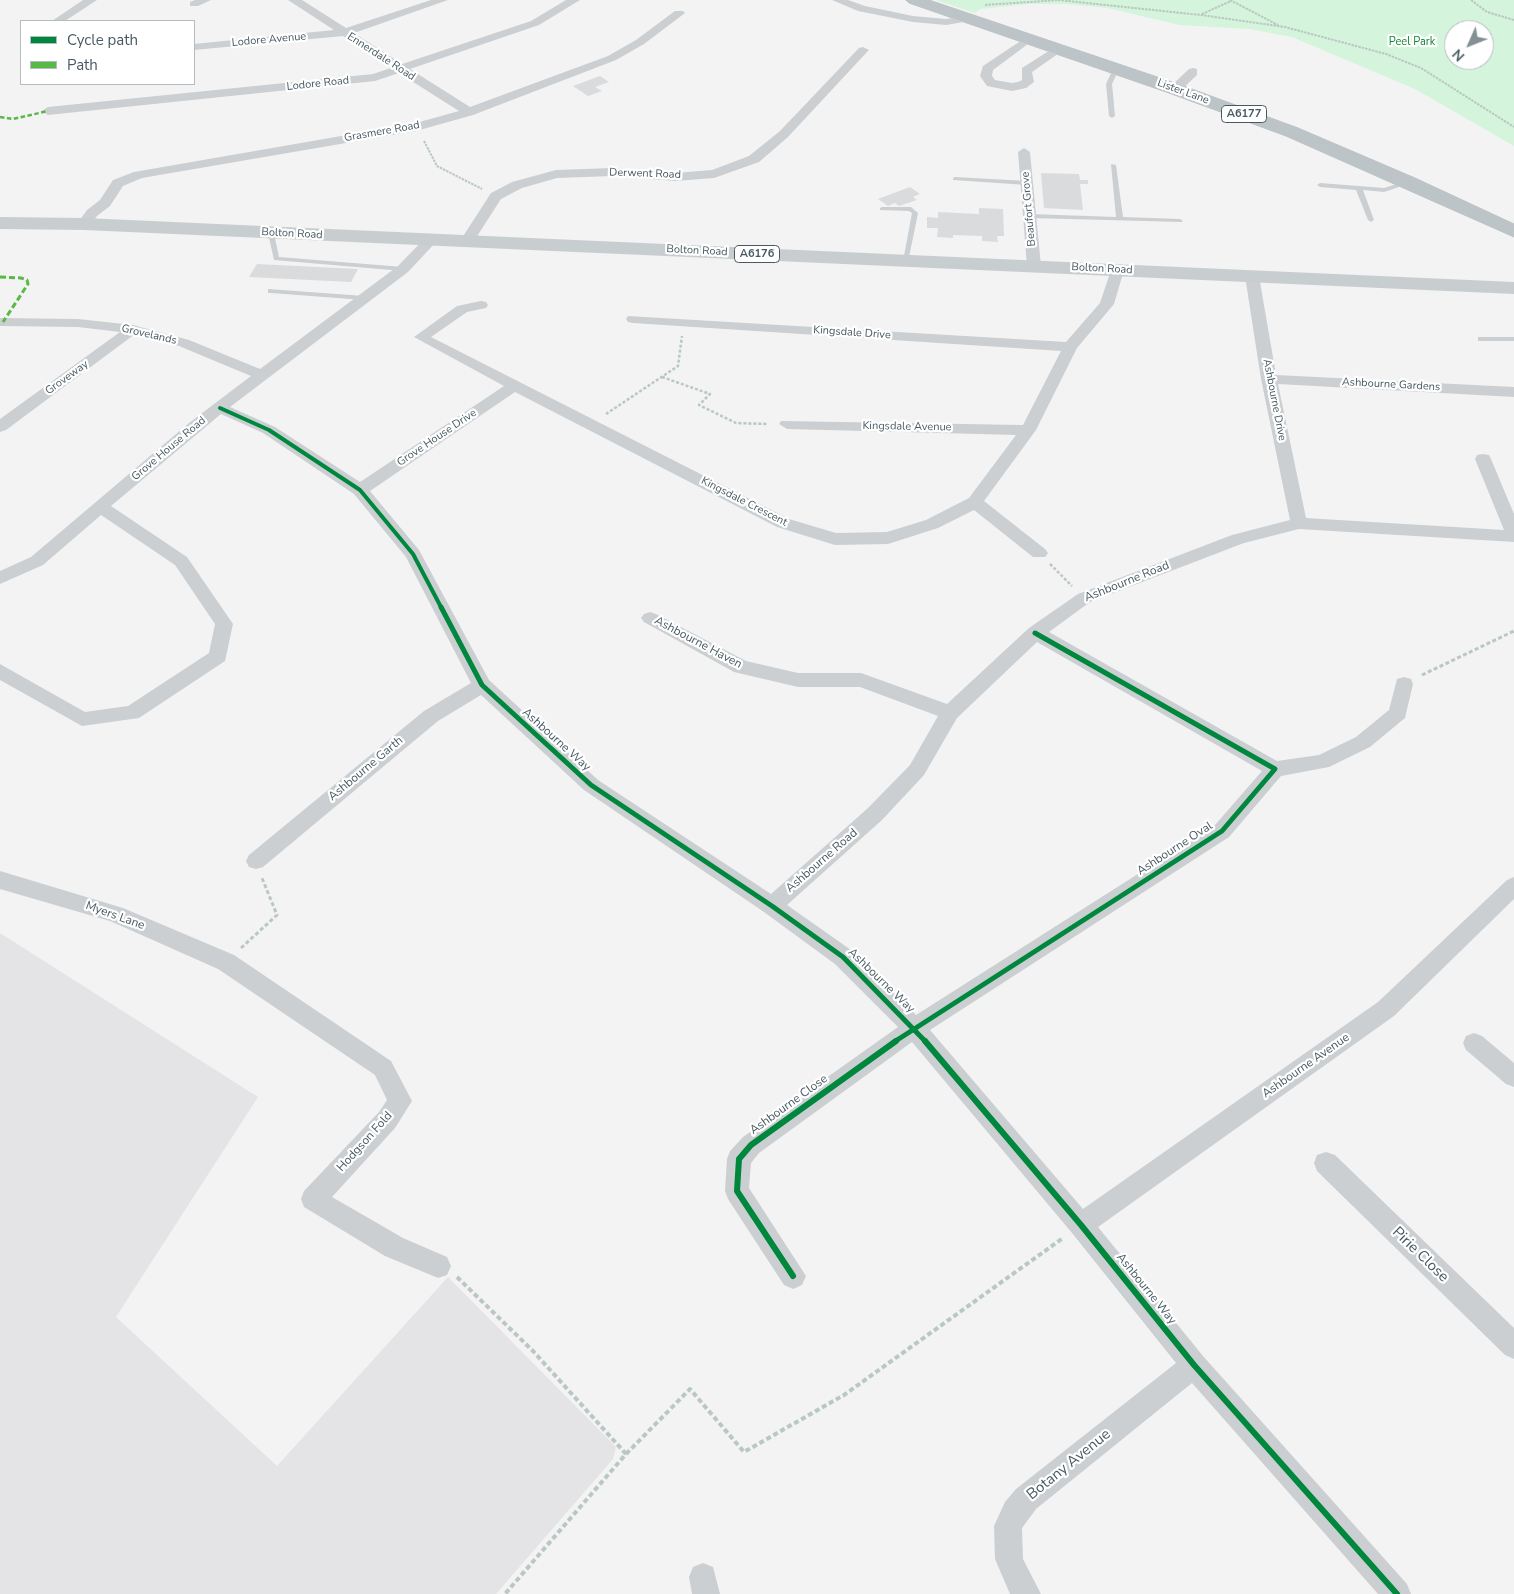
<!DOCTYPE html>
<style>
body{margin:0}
#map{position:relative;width:1514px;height:1594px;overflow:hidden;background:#f3f3f3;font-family:"Nunito Sans",sans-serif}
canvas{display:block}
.legend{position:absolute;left:20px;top:20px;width:175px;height:65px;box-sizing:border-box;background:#fff;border:1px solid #b5bdc0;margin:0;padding:6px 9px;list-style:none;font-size:15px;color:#475a62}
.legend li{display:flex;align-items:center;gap:10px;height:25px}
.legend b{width:25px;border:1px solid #b5bdc0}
.north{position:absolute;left:1444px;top:20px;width:50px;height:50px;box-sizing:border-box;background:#fff;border:1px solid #b5bdc0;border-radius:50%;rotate:226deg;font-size:14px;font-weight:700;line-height:20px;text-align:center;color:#475a62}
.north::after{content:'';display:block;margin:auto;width:18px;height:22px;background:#839095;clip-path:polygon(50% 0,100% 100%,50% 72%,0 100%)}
</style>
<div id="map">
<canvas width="1514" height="1594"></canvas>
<ul class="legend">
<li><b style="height:6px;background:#00873e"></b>Cycle path</li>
<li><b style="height:6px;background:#58b947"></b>Path</li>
</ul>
<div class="north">N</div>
</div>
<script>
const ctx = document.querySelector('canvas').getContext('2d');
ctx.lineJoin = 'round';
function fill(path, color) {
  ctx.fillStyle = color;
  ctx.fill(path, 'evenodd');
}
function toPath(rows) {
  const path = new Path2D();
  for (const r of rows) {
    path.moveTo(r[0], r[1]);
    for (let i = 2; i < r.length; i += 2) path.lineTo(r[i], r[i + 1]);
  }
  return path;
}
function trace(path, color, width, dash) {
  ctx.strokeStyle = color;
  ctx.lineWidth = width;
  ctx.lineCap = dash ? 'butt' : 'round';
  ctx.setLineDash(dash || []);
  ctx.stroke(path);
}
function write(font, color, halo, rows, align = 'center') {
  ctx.font = font + ' "Nunito Sans",sans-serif';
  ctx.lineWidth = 4.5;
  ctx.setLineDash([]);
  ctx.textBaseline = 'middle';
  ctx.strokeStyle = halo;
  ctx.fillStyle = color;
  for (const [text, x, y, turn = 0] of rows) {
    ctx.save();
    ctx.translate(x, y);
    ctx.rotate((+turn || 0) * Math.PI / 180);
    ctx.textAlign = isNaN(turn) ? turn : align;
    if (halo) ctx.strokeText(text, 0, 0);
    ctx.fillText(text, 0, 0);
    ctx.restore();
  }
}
const education = toPath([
 [0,933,258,1097,116,1317,277,1466,448,1277,616,1447,613,1459,496,1594,0,1594]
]);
const green = toPath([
 [936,0,1514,0,1514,146,1415,89,1292,37,1249,29,1179,25,1108,8,1067,4,1028,4,980,9,975,13],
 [1454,30,1484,30,1484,60,1454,60]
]);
const building = toPath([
 [600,76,609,82,595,87,602,91,588,96,573,86],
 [1041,173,1079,174,1080,180,1088,180,1088,184,1080,184,1083,210,1044,208],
 [910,187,920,194,913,197,917,200,899,206,895,203,888,206,878,199],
 [979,208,1003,209,1004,236,997,236,998,242,982,241,982,236,953,235,953,238,937,237,938,228,927,228,927,217,938,218,938,212,979,214],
 [257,264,358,269,351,282,249,277]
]);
const pathFar3 = toPath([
 [1058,0,1201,15,1285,27,1386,54,1421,68,1514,127],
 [1230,0,1278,25],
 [1471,0,1487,12,1514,20],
 [985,5,1058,0],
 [1202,14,1231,1],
 [424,141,437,166,482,189]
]);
const pathFar2 = toPath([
 [662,377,710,394,699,405,736,423,768,424],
 [606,414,678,366,682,336],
 [1050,564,1072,586]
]);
const pathFar1 = toPath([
 [1422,675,1514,631],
 [241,948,277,915,262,878]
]);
const path = toPath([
 [457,1277,533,1351,626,1454,505,1594],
 [626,1454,690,1389,744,1452,844,1395,1063,1238]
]);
const lane = toPath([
 [1116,67,1119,69,1112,84,1115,116,1112,118,1109,116,1106,84,1113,69,1116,67],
 [1111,164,1116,165,1123,217,1180,219,1183,221,1182,222,1030,218,1027,216,1030,214,1116,217,1111,164],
 [955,177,1027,181,1030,183,1027,185,953,180,953,178,955,177],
 [1409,180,1411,181,1411,183,1384,192,1363,190,1374,220,1371,222,1368,220,1356,190,1320,187,1317,185,1320,183,1384,188,1409,180],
 [882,207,911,207,918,213,908,262,903,261,912,213,909,211,880,210,880,208,882,207],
 [271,231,274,233,279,257,403,267,407,269,403,271,274,260,268,233,271,231],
 [268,289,364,296,368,298,364,300,271,293,268,293,268,289],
 [1478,337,1514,337,1514,341,1478,341,1478,337]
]);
const street = toPath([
 [83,0,97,0,65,21,52,21,83,0],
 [195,0,211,0,198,6,190,6,190,2,195,0],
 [288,0,302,0,346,28,431,0,448,0,354,33,402,64,531,21,566,0,580,0,539,25,410,69,470,107,608,56,636,40,675,11,683,11,685,13,644,44,616,60,473,115,416,131,142,178,123,186,110,206,97,216,89,227,79,227,77,224,79,221,87,210,100,200,113,180,134,172,416,123,459,111,399,73,375,81,48,115,42,111,48,107,373,74,391,68,343,36,194,50,194,44,334,30,288,0],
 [832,0,848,0,865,6,913,16,946,19,965,16,971,19,969,21,946,25,913,22,858,11,832,0],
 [1028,36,1034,39,1032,41,993,70,992,76,995,80,1012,83,1018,82,1022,80,1022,68,1055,47,1063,47,1065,49,1032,72,1034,82,1026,88,1012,91,987,86,980,76,983,66,1028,36],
 [863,47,869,50,867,52,788,137,759,162,714,178,676,181,613,176,557,178,522,188,501,199,472,244,462,244,460,241,491,193,512,182,556,170,613,168,676,173,712,170,749,156,780,131,859,48,863,47],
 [1193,68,1197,69,1197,75,1179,92,1171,92,1169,89,1171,86,1189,69,1193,68],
 [1024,148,1030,152,1041,266,1034,270,1027,266,1018,152,1024,148],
 [430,237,437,241,408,272,230,407,275,427,360,482,504,386,414,337,457,306,481,301,486,302,488,305,486,308,467,312,431,337,789,519,836,533,887,532,926,520,969,498,1016,435,787,429,779,424,781,421,1023,425,1061,351,633,323,628,322,626,319,628,316,1066,342,1100,303,1112,267,1117,266,1124,270,1114,304,1077,348,1036,430,984,501,1045,549,1048,553,1045,557,1033,557,974,510,938,528,888,544,835,545,777,527,515,392,370,491,419,550,489,680,598,780,771,894,868,808,910,765,938,716,860,687,798,687,734,672,644,622,641,618,644,614,650,612,656,614,746,661,798,673,861,673,947,704,1029,628,1078,594,1232,535,1290,520,1261,379,1245,276,1247,273,1252,272,1259,276,1276,375,1514,387,1514,397,1278,384,1306,518,1504,530,1475,459,1477,455,1483,454,1489,455,1491,459,1514,514,1514,542,1299,529,1244,543,1090,602,1049,632,1277,761,1319,755,1356,737,1389,710,1397,679,1404,677,1411,679,1413,684,1405,718,1370,747,1329,767,1281,776,1229,837,930,1030,1083,1209,1378,1002,1507,880,1514,877,1514,899,1394,1016,1098,1227,1203,1356,1407,1584,1411,1594,1378,1594,1192,1383,1036,1509,1022,1528,1023,1559,1041,1594,1010,1594,995,1559,994,1526,1005,1502,1016,1489,1176,1363,1072,1233,912,1042,759,1153,751,1163,749,1188,806,1276,802,1285,793,1289,784,1285,728,1199,725,1191,727,1159,730,1151,743,1137,898,1027,835,964,764,912,584,790,481,695,438,721,263,867,256,869,249,867,246,861,249,855,424,711,471,683,406,557,354,494,263,433,221,414,111,506,187,557,233,624,225,661,139,718,82,726,0,680,0,664,85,712,128,706,209,653,215,624,175,565,101,515,43,565,0,584,0,571,31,557,189,423,251,376,179,346,135,334,6,430,0,432,0,419,120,332,78,327,0,326,0,318,78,319,133,325,189,340,260,369,398,266,425,238,430,237],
 [1037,642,1262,771,1215,825,916,1015,851,950,787,905,882,820,924,775,957,718,1037,642],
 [0,871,123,908,234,955,391,1061,412,1101,395,1128,332,1197,403,1238,447,1257,451,1266,447,1275,438,1278,385,1256,304,1207,301,1199,304,1191,379,1112,387,1100,375,1075,218,969,110,921,0,889,0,871],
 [1474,1033,1482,1036,1514,1063,1514,1087,1506,1084,1466,1050,1463,1043,1466,1036,1474,1033],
 [1326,1152,1335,1155,1514,1328,1514,1359,1505,1355,1317,1171,1314,1163,1317,1155,1326,1152],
 [703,1563,713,1567,720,1594,692,1594,689,1577,693,1567,703,1563]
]);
const primary = toPath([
 [0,217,84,218,1514,282,1514,294,84,230,0,229,0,217]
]);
const highway = toPath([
 [906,0,929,0,1181,85,1298,128,1415,178,1514,224,1514,237,1286,136,1169,93,909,3,906,0]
]);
const quietFar1 = toPath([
 [0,117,13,119,48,111]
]);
const quiet = toPath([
 [0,277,21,278,27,280,28,284,3,322]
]);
const cyclewayFar2 = toPath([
 [220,408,269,430,360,490,413,554,442,609]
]);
const cyclewayFar1 = toPath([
 [441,607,482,685,591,785,772,906,843,957,926,1042],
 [894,1042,1222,831,1275,769,1035,633]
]);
const cycleway = toPath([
 [925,1041,1081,1225,1194,1365,1397,1594],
 [793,1276,737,1191,739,1159,751,1145,896,1041]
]);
const farStreetnames = [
 ["Lodore Avenue",269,40,-5],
 ["Ennerdale Road",381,57,33],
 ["Lodore Road",318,84,-6],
 ["Lister Lane",1183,92,20],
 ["Grasmere Road",382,132,-10],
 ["Derwent Road",645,174,2],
 ["Beaufort Grove",1029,209,-95],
 ["Bolton Road",292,234,3],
 ["Bolton Road",697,251,3],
 ["Bolton Road",1102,269,3],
 ["Kingsdale Drive",852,333,4],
 ["Grovelands",149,335,13],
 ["Groveway",67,378,-36],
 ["Ashbourne Gardens",1391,385,3],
 ["Ashbourne Drive",1274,400,79],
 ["Kingsdale Avenue",907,427,1],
 ["Grove House Drive",437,438,-34],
 ["Grove House Road",169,449,-40],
 ["Kingsdale Crescent",744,502,27]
];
const farParknames = [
 ["Peel Park",1412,42]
];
const shields = [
 [1244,114,45],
 [757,254,45]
];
const shieldNames = [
 ["A6177",1244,114],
 ["A6176",757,254]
];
const streetNames = [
 ["Ashbourne Road",1127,582,-22],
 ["Ashbourne Haven",698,643,28],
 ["Ashbourne Way",556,740,42],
 ["Ashbourne Garth",366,769,-40],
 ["Ashbourne Oval",1175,849,-33],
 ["Ashbourne Road",822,861,-41],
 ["Myers Lane",115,916,20],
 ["Ashbourne Way",881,981,44],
 ["Ashbourne Avenue",1306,1066,-35],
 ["Ashbourne Close",789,1105,-36],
 ["Hodgson Fold",365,1142,-48],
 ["Ashbourne Way",1146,1289,51]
];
const nearStreetnames = [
 ["Pirie Close",1420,1255,44],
 ["Botany Avenue",1069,1465,-39]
];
fill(education, '#e4e4e6');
fill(green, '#d5f4dc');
fill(building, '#dadbdc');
trace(highway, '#b6bfc3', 1);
trace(pathFar3, '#b9c8c1', 2, [2.5, 1]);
trace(pathFar2, '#b9c8c1', 2.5, [3, 2]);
trace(pathFar1, '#b9c8c1', 3, [4, 2.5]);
trace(path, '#b9c8c1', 4, [5, 3]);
fill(lane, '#cbcfd2');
fill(street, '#cbcfd2');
fill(primary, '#c8ced0');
fill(highway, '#bdc4c8');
trace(quietFar1, '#58b947', 2.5, [4.5, 2.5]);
trace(quiet, '#58b947', 3, [6, 3]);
trace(cyclewayFar2, '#00873e', 4);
trace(cyclewayFar1, '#00873e', 5);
trace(cycleway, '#00873e', 6);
write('11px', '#475a62', '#fff', farStreetnames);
write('11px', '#0e8734', '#fff', farParknames);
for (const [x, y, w] of shields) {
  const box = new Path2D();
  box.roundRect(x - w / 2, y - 8.5, w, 17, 4);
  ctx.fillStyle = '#fff';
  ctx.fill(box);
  trace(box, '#475a62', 1);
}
write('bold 11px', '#475a62', null, shieldNames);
write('12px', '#475a62', '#fff', streetNames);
write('15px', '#475a62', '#fff', nearStreetnames);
</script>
